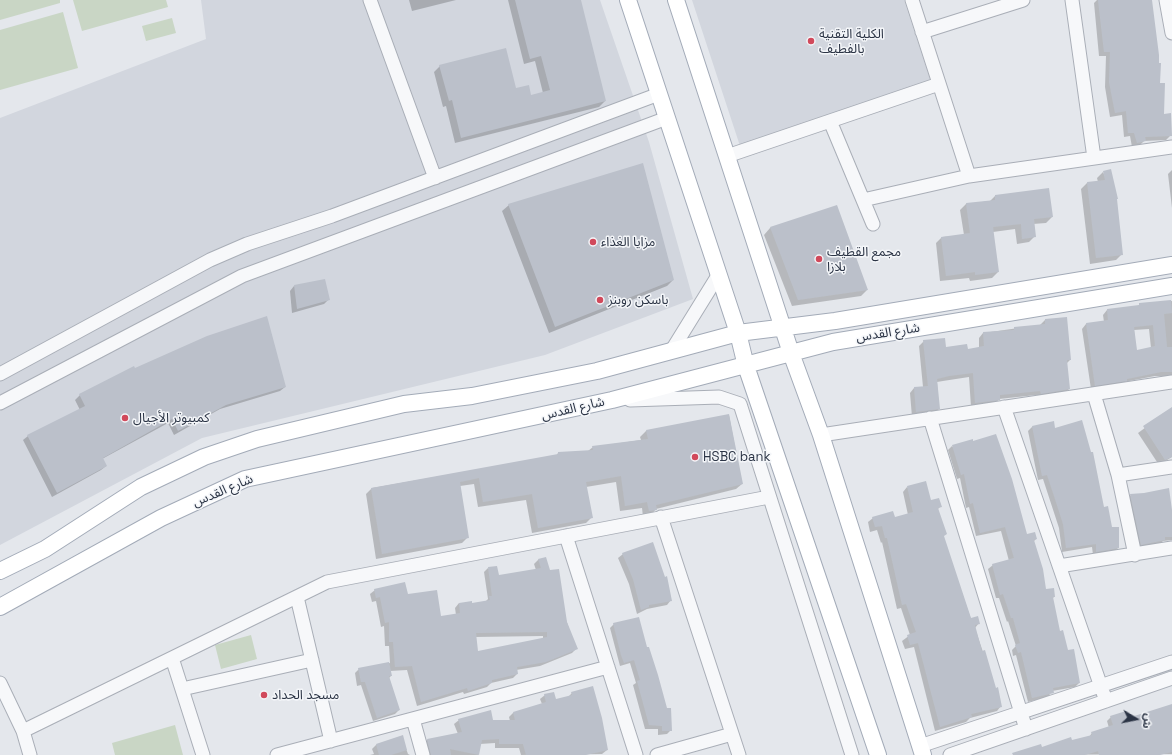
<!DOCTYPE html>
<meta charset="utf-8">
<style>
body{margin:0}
#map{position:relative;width:1172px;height:755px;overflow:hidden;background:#e4e7ec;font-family:"Space Grotesk","Noto Sans Arabic",sans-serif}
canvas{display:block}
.north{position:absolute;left:1116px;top:699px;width:40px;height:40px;-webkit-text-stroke:3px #f4f6f9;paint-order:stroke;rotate:100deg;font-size:11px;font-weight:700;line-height:16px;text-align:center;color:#2b3445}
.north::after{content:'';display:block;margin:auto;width:14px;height:18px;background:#2b3445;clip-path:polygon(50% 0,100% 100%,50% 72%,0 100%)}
</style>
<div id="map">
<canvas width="1172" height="755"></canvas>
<div class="north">ش</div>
</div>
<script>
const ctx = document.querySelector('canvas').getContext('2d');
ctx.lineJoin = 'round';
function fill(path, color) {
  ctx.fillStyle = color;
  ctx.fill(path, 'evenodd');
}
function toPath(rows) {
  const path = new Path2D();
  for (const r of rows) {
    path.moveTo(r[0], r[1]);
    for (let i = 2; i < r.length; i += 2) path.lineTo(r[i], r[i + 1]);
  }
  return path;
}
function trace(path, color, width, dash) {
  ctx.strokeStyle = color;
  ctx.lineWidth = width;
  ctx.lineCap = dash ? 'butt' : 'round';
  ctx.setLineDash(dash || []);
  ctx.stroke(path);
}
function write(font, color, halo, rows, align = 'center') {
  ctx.font = font + ' "Space Grotesk","Noto Sans Arabic",sans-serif';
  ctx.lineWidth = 3;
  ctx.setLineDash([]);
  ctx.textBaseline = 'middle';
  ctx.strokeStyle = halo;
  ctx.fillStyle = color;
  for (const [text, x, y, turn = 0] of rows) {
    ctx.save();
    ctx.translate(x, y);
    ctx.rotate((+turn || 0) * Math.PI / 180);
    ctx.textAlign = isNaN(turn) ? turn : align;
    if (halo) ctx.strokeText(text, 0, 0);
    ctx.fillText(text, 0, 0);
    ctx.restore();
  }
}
const built = toPath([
 [201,0,600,0,649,142,693,299,545,355,202,438,0,545,0,118,206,39],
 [692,0,904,0,931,82,740,146]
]);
const green = toPath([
 [0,0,60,0,60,3,0,20],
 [73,0,166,0,168,7,82,31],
 [63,12,78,68,0,90,0,30],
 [172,18,176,33,146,41,142,26],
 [251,635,257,659,221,669,215,645],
 [175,725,183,755,115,755,112,743]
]);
const shadow = toPath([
 [409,0,456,0,412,11],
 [508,0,580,0,605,101,599,107,455,143,446,106,443,107,434,72,440,66,515,89,530,96,543,93,535,61,524,64],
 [1097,0,1151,0,1159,84,1163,115,1171,135,1166,140,1144,141,1140,145,1132,147,1130,136,1124,137,1122,115,1110,117,1105,87,1106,56,1099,56,1094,3],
 [1172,170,1172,208,1168,174],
 [1103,172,1116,200,1122,254,1116,260,1090,264,1081,189,1087,183,1098,182,1097,178],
 [995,196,1052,217,1046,223,1033,224,1035,236,1029,242,1017,244,1015,229,993,232,998,272,992,278,970,281,969,278,940,281,936,243,942,237,964,235,960,210,966,204,990,201],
 [509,205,673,280,667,286,549,333,502,211],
 [836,207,867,290,861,296,792,306,764,235,770,228],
 [294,286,329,299,324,304,292,313,290,291],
 [1172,301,1172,376,1155,376,1124,382,1121,385,1091,389,1082,329,1086,324,1104,322,1103,315,1107,310,1137,307,1140,304],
 [1149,329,1151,348,1136,351,1134,330],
 [1045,320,1070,360,1066,364,1069,389,1064,394,1036,398,1036,395,999,399,995,404,971,407,969,377,943,381,937,382,939,409,934,413,912,417,910,393,914,388,923,387,919,346,924,341,945,348,967,350,979,348,979,338,983,333,1040,325],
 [135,369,285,387,280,391,220,409,174,435,168,423,102,459,106,466,101,470,52,497,23,440,28,436,80,410,75,400,80,395],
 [1172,408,1172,457,1159,465,1138,433],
 [729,415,742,484,736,489,656,509,650,516,643,517,642,508,620,511,616,482,586,487,592,517,586,523,532,533,526,500,478,507,474,484,460,486,468,537,462,543,376,559,366,494,372,488,556,456,558,453,588,451,593,447,641,440,640,437,646,431],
 [1053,423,1054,429,1103,508,1118,548,1114,552,1093,555,1092,547,1062,552,1059,528,1043,479,1038,480,1028,431,1032,427],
 [952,446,1026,535,1036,539,1033,542,1045,590,1054,597,1052,599,1059,632,1079,683,1075,687,1052,691,1048,697,1028,702,1016,655,1013,656,1012,650,1016,646,1008,621,1007,622,999,598,996,598,988,569,993,565,1009,561,1001,531,976,536,969,507,966,508,960,478,957,479,948,450],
 [907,487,940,507,938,509,943,537,971,619,979,623,975,628,1001,706,997,711,970,718,966,722,935,731,914,647,905,649,902,641,910,635,901,608,897,609,882,542,881,543,877,530,870,532,868,522,873,518,894,518,908,515,903,492],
 [1131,495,1172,512,1172,540,1163,541,1160,544,1137,549,1127,499],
 [623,554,671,600,667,605,647,609,637,614,629,584,618,558],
 [545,558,576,649,572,653,540,666,516,670,517,674,513,678,491,683,487,687,464,694,463,692,417,706,407,670,390,671,391,676,389,678,399,710,395,714,373,721,361,685,357,686,355,673,359,669,390,663,389,646,385,646,384,626,381,627,376,601,372,602,370,594,375,590,407,595,440,617,456,615,455,608,459,603,471,604,485,602,488,599,484,572,488,568,498,576,536,570,534,564,538,560],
 [543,636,543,639,477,652,475,637],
 [614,624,646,648,671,730,667,734,658,735,658,729,645,729,633,685,636,683,630,663,620,666,610,628],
 [572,693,607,750,602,754,521,755,519,748,495,748,495,743,480,744,478,755,426,755,423,744,427,740,458,734,454,724,459,720,510,721,509,717,513,713,542,704,540,699,545,695,555,701,567,698],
 [1172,705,1172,754,1017,755,1089,737,1092,733,1109,728,1107,721,1111,717,1127,719],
 [402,737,408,754,410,755,370,755,374,754,372,749,376,745]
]);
const building = toPath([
 [515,0,581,0,606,101,461,138,452,100,449,101,439,65,506,48,516,88,529,85,531,95,550,90,541,56,530,59],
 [1098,0,1152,0,1159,55,1159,63,1161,63,1160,83,1165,83,1164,114,1171,113,1172,136,1145,137,1146,141,1137,143,1134,133,1128,133,1126,111,1115,113,1109,82,1110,52,1104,52],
 [643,163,674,280,555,327,508,204],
 [1111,169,1118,199,1117,199,1123,255,1096,258,1087,182,1105,180,1103,171],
 [1049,188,1053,217,1034,219,1036,237,1022,239,1021,224,993,227,999,272,975,275,975,272,946,276,941,237,970,233,966,203,995,200,995,195],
 [837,205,868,290,798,300,770,227],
 [325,279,330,300,297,309,294,285],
 [1171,300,1172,313,1164,314,1167,347,1172,347,1172,372,1161,372,1127,379,1127,381,1095,386,1086,323,1108,320,1107,309,1139,305,1139,303],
 [1153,325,1155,346,1137,350,1134,327],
 [267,316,286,387,226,405,178,431,172,419,103,458,107,466,57,493,27,435,85,406,79,394,134,366,135,368,207,336],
 [1067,317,1071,360,1067,360,1070,389,1041,394,1040,391,1000,395,1000,400,975,403,973,373,949,376,937,379,940,409,916,412,914,387,928,386,923,340,945,338,946,347,967,344,968,349,984,346,983,332,1014,330,1014,327,1045,324,1045,319],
 [1172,407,1172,457,1165,460,1143,426],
 [729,414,743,484,656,505,657,510,649,511,647,502,625,506,621,476,586,482,593,518,538,528,532,494,483,502,479,478,460,482,469,538,382,554,371,488,558,454,558,452,593,450,592,446,648,439,646,430],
 [1082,420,1091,452,1093,452,1104,507,1108,506,1112,527,1119,527,1119,548,1096,552,1096,544,1066,548,1063,524,1055,499,1047,475,1042,476,1032,426,1054,421,1055,428],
 [996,434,1012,479,1027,534,1035,532,1037,539,1034,540,1043,569,1046,589,1054,588,1055,597,1053,597,1060,631,1063,630,1068,650,1074,649,1080,683,1053,688,1054,693,1032,698,1021,652,1018,653,1015,645,1020,643,1013,618,1011,618,1003,594,1000,595,992,564,1014,558,1005,527,980,533,973,503,970,504,964,474,961,475,952,445,973,439,973,441],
 [926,481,931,500,939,498,942,507,938,508,947,534,944,536,971,618,978,616,980,624,975,625,982,651,985,650,996,688,998,687,1002,707,971,714,972,717,940,727,918,643,910,645,907,635,916,632,906,604,902,605,887,538,885,538,882,526,875,527,872,517,893,511,895,517,913,512,907,486],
 [1169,488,1172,510,1172,537,1165,537,1165,540,1141,545,1130,494,1144,493],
 [653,542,665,577,667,576,672,601,649,605,649,607,641,610,633,579,622,553],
 [546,557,550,570,559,569,567,622,578,649,546,662,517,667,518,674,492,680,492,683,468,691,467,688,421,702,412,666,395,667,393,642,389,642,389,622,385,623,380,597,376,598,374,589,405,582,408,594,437,590,441,616,460,613,459,603,472,601,472,603,490,600,489,596,492,596,488,567,497,566,499,575,541,568,538,559],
 [547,632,547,637,478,651,476,633],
 [639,617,647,647,649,647,658,675,667,708,671,708,672,731,662,731,662,726,649,725,637,681,640,680,634,660,624,663,621,655,613,623],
 [389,662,392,676,389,676,400,710,377,718,365,682,361,682,358,668],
 [593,686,602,718,608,750,586,755,526,755,523,744,499,744,499,739,482,740,479,755,450,749,451,755,431,755,427,739,462,732,458,719,491,710,493,720,515,720,513,712,546,702,544,694,554,692,556,699,572,695,571,692],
 [1172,704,1172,752,1160,755,1099,755,1098,751,1085,755,1013,755,1012,753,1041,744,1042,747,1071,737,1072,740,1092,735,1091,732,1113,725,1110,716,1126,711,1128,718],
 [403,735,407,750,391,755,379,755,376,744]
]);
const minor = toPath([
 [370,0,435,178],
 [912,0,969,176],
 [1072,0,1094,158],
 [1166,0,1172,33],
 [922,32,1023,0],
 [830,121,873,224],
 [727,156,939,84],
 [863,200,969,176,1172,147],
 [672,350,719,274],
 [0,374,210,260,247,244,332,216,659,94],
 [1094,394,1118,475,1172,467],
 [630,400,719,397,740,404,852,755],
 [0,403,242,276,667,118],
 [1004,407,1106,701],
 [930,418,1026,729],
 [821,435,1172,382],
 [1118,475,1135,555],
 [661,517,739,755],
 [566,536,636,755],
 [1059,566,1172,548],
 [297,597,331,741],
 [172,658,203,755],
 [0,683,23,731,30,755],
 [182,689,312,660],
 [413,719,423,755],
 [23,731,327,582,769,497],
 [920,746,1172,662],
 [277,755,608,667],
 [657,755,732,734],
 [950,755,1172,678]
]);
const major = toPath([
 [628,0,738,333,746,366,878,755],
 [676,0,791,353,821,435,923,755],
 [0,571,45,549,141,487,204,457,257,439,404,404,472,396,597,371,738,333,835,321,1172,265],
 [0,607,161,518,245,479,612,400,833,342,1172,286]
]);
const markers = [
 [811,41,4,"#d1495b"],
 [593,242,4,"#d1495b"],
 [819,259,4,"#d1495b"],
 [600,300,4,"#d1495b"],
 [125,418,4,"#d1495b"],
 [695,457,4,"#d1495b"],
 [264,695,4,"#d1495b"]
];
const poiNames = [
 ["الكلية التقنية",819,34],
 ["بالفطيف",819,49],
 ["مزايا الغذاء",601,242],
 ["مجمع القطيف",827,252],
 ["بلازا",827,267],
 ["باسكن روبنز",608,300],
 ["كمبيوتر الأجيال",133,418],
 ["HSBC bank",703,457],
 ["مسجد الحداد",272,695]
];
const streetNames = [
 ["شارع القدس",888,333,-9],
 ["شارع القدس",573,409,-13],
 ["شارع القدس",223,491,-23]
];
fill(built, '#d2d6de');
fill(green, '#c9d6c5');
fill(shadow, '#0003');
fill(building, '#bbc0ca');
trace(minor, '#a9aeb7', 15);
trace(major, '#a3abb8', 18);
trace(minor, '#f7f8fa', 13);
trace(major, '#fff', 16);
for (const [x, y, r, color] of markers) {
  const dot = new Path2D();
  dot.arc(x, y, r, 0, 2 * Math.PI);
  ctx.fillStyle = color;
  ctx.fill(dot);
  trace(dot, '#f4f6f9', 1.5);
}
write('13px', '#2b3445', '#f4f6f9', poiNames, 'left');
write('13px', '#2b3445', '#f4f6f9', streetNames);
</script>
